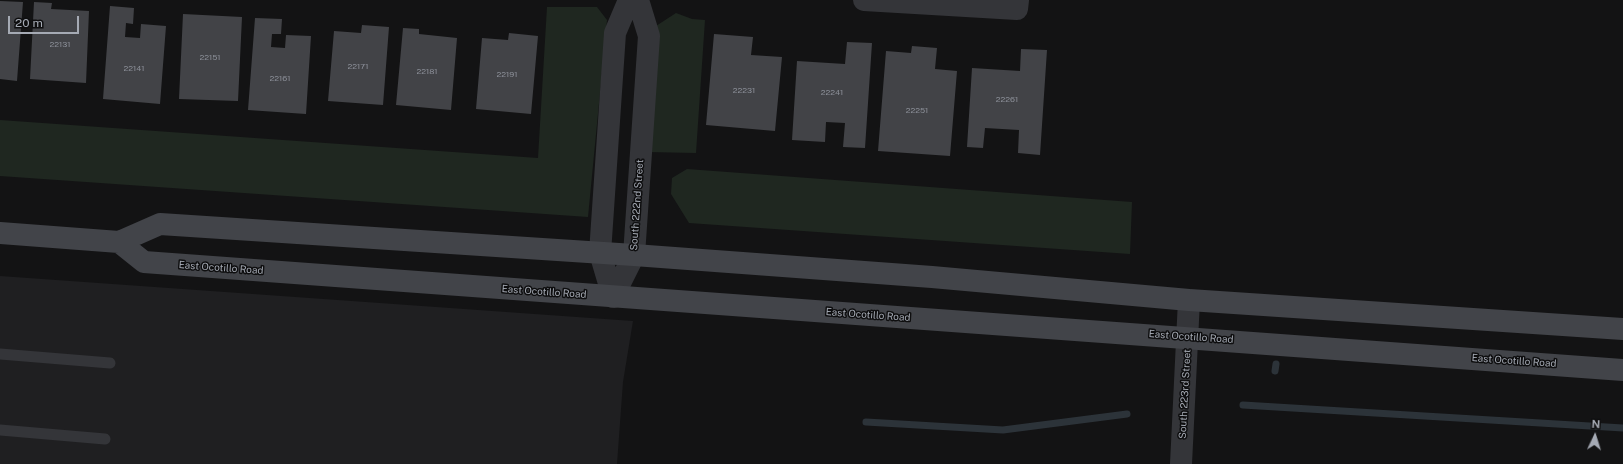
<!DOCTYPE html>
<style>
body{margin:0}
#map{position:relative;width:1623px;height:464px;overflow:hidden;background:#131314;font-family:"Public Sans",sans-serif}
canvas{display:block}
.north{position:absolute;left:1575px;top:416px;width:40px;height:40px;-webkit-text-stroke:3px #0e0e0f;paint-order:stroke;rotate:4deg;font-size:11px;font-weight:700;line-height:16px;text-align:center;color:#a5aab4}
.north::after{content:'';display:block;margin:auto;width:14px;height:18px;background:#a5aab4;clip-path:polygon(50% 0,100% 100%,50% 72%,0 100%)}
.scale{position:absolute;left:8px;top:16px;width:71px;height:18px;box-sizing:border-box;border:2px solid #a5aab4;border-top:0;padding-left:5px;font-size:12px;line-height:14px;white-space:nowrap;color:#a5aab4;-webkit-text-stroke:3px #0e0e0f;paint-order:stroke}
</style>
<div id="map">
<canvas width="1623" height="464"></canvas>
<div class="north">N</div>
<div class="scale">20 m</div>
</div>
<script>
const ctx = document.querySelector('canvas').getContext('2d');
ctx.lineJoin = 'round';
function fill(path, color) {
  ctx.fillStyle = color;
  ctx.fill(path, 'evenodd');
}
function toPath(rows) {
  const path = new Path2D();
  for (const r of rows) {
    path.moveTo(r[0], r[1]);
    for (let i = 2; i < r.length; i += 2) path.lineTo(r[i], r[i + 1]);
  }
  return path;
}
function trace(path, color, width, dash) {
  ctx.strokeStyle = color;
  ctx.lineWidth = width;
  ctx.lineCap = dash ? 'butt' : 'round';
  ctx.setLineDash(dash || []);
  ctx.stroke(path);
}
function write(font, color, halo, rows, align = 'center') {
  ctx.font = font + ' "Public Sans",sans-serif';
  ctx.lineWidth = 3;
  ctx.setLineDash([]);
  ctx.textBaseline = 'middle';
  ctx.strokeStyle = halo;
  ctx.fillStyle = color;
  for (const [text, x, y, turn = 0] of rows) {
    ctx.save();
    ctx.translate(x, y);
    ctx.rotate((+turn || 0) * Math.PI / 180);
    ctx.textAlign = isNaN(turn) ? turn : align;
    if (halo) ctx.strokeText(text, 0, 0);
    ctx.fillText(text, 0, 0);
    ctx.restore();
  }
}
const built = toPath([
 [0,276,633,321,623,382,617,464,0,464]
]);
const green = toPath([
 [547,7,597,7,607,20,588,217,0,176,0,120,538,158],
 [676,13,692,19,705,20,696,153,647,152,656,26],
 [687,169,1132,202,1130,254,689,223,671,194,672,178]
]);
const stream = toPath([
 [1275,371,1276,364],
 [1243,405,1623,428],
 [866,422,1003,430,1127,414]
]);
const building = toPath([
 [0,1,23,2,17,81,0,79],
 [34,2,52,3,51,9,89,11,86,83,30,79],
 [110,6,134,8,133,24,126,23,125,37,140,38,141,24,166,26,160,104,103,99],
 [183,14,242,17,238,101,179,99],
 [255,18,282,19,281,34,272,34,271,47,285,48,286,35,311,36,306,114,248,110],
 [362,25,389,27,383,105,328,101,334,31,361,33],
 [403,28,419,29,419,34,457,38,451,110,396,105],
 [509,33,538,36,531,114,476,109,482,38,508,40],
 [714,34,753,37,751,55,782,57,775,131,706,125],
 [847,42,872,43,865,148,843,147,845,123,826,122,825,142,792,140,797,61,845,64],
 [912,46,937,48,935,69,957,71,950,156,878,151,886,51,911,53],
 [1021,49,1047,50,1040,155,1018,153,1019,130,985,128,983,148,967,147,972,68,1020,71]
]);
const service = toPath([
 [0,354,110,363],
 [0,430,105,439]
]);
const minor = toPath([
 [864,0,1017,9,1018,0],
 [613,297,634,255,649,36,638,0],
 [613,297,600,253,615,33,629,0],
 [1181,464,1189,300]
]);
const secondary = toPath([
 [0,233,119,242,160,224,634,255,932,277,1189,300,1623,329],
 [119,242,144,262,1623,370]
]);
const numberNames = [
 ["22131",60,45],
 ["22151",210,58],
 ["22171",358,67],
 ["22141",134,69],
 ["22181",427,72],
 ["22191",507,75],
 ["22161",280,79],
 ["22231",744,91],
 ["22241",832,93],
 ["22261",1007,100],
 ["22251",917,111]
];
const streetNames = [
 ["South 222nd Street",637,205,-86],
 ["East Ocotillo Road",221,268,4],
 ["East Ocotillo Road",544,292,4],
 ["East Ocotillo Road",868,315,4],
 ["East Ocotillo Road",1191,337,4],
 ["East Ocotillo Road",1514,361,4],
 ["South 223rd Street",1185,394,-87]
];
fill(built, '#1f1f21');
fill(green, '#1f2720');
trace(stream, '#2c3339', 7);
fill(building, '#424347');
trace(service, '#343539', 11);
trace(minor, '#343539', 22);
trace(secondary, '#424449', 22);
write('8px', '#8c9099', null, numberNames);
write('10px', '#a5aab4', '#0e0e0f', streetNames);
</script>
